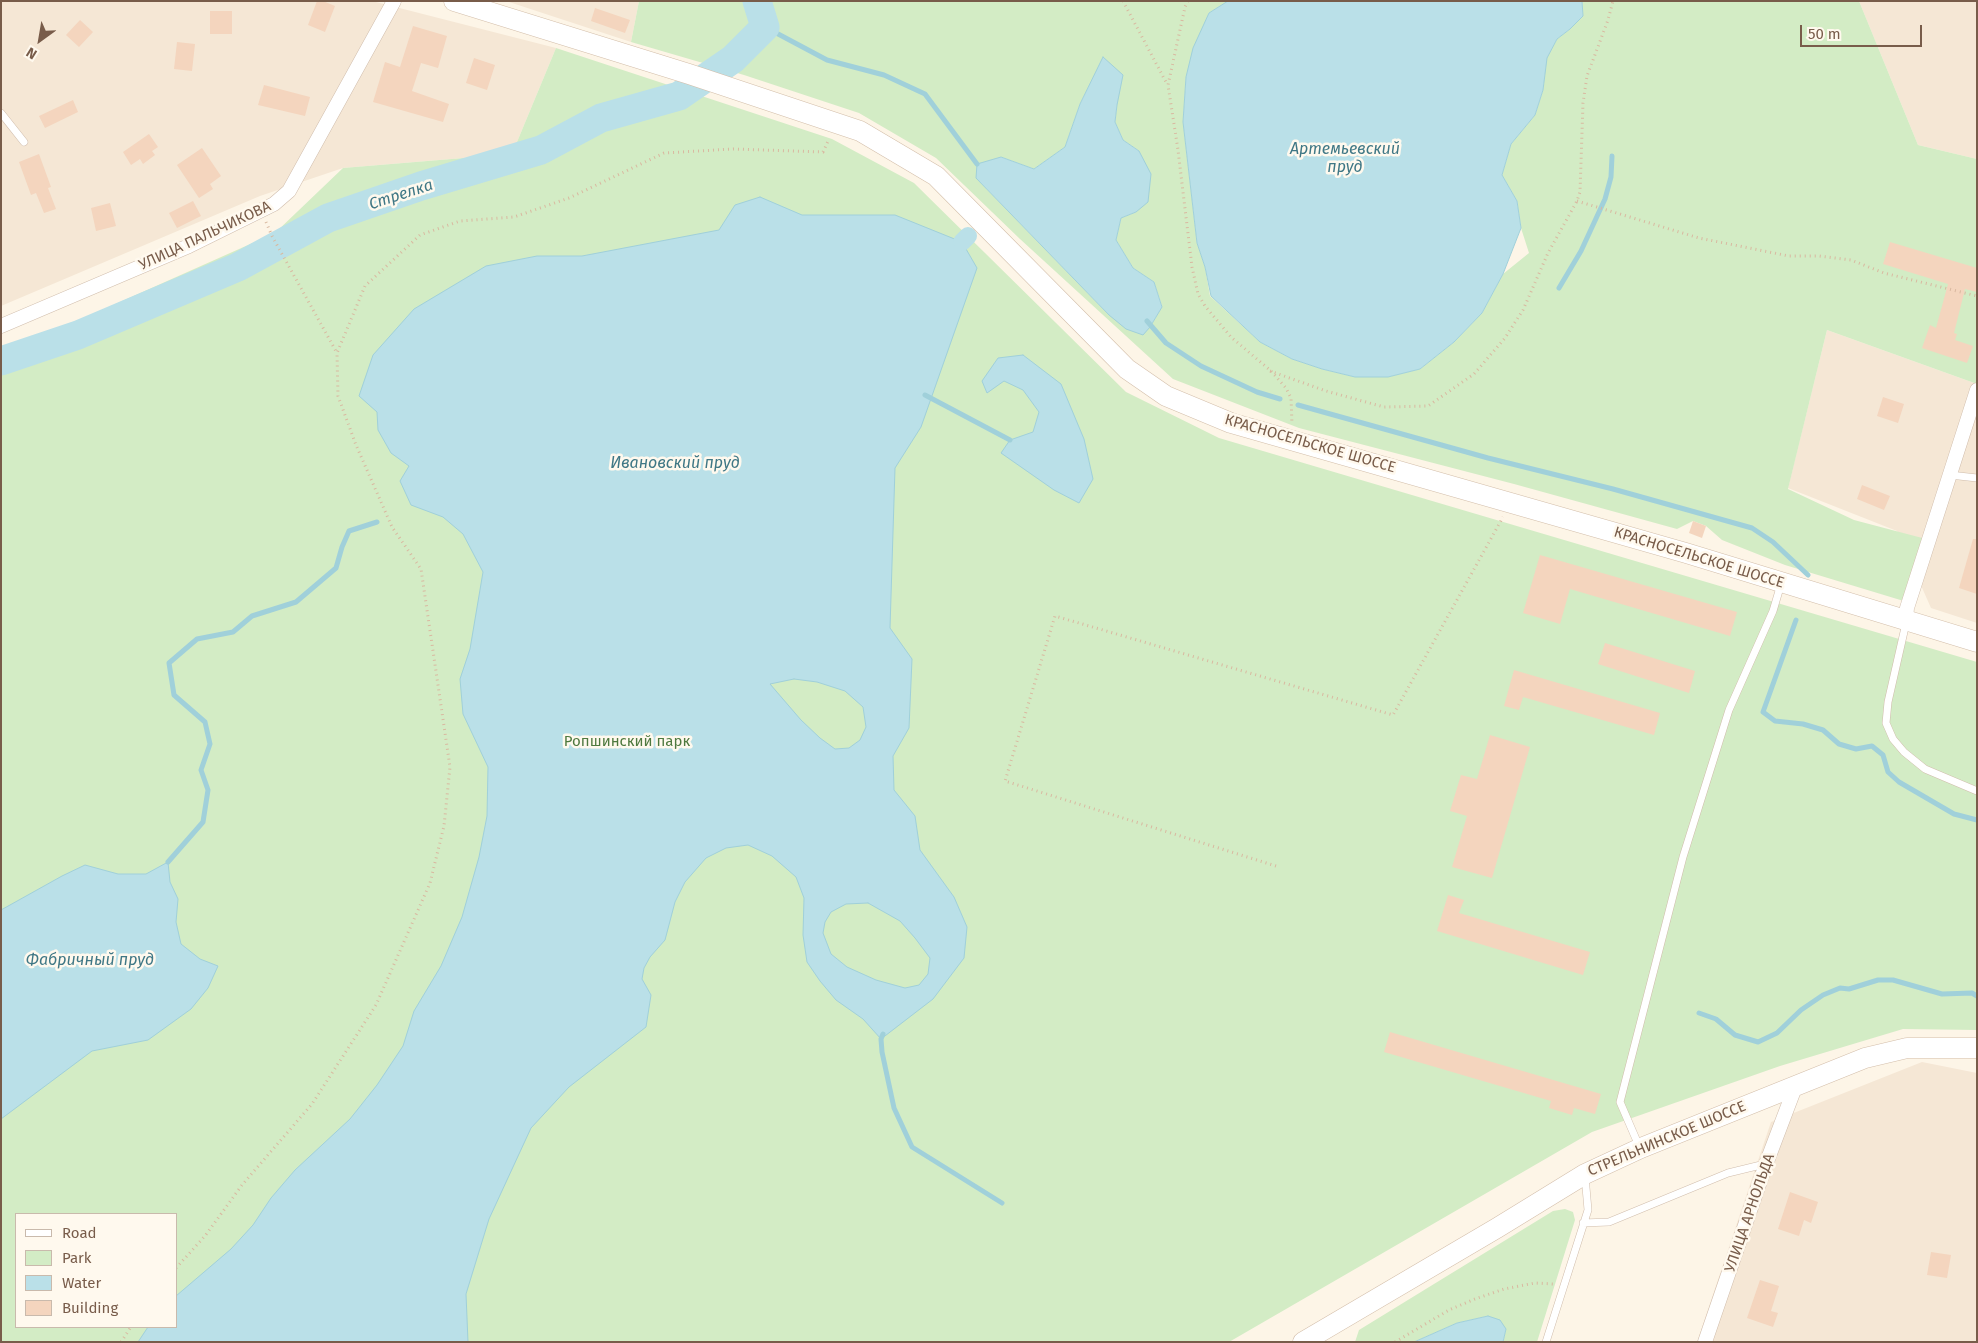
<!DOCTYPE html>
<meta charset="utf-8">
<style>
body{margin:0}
#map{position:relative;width:1978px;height:1343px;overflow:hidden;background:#fdf5e7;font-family:"Fira Sans",sans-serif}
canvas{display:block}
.frame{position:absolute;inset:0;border:2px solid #785c4a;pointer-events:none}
.legend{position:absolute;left:15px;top:1213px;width:162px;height:115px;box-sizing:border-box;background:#fff9ee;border:1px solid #c9baac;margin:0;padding:6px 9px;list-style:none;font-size:15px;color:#785c4a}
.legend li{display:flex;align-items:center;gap:10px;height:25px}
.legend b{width:25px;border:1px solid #c9baac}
.north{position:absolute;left:15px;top:15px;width:50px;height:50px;-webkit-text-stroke:4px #fff9ee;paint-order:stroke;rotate:212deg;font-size:14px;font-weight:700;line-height:20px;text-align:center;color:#785c4a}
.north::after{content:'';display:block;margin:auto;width:18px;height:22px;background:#785c4a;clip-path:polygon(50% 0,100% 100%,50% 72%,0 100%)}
.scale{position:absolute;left:1800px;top:25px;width:122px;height:22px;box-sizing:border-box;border:2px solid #785c4a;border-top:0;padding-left:6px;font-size:15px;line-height:18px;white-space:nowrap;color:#785c4a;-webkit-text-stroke:4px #fff9ee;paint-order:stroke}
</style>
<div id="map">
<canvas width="1978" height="1343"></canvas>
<div class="frame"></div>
<ul class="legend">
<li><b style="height:6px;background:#fff"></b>Road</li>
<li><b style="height:14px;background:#d3ecc5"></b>Park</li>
<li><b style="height:14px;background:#bae0e8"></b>Water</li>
<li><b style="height:14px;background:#f4d5be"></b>Building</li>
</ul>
<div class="north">N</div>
<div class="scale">50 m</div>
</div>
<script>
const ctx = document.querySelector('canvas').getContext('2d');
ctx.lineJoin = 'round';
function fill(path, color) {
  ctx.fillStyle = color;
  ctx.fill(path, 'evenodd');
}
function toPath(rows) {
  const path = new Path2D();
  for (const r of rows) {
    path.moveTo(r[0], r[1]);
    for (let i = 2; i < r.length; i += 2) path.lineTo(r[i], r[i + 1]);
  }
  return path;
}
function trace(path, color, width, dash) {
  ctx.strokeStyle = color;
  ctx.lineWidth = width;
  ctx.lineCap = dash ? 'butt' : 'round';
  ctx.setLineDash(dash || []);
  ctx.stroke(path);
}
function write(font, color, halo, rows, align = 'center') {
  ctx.font = font + ' "Fira Sans",sans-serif';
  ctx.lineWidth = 5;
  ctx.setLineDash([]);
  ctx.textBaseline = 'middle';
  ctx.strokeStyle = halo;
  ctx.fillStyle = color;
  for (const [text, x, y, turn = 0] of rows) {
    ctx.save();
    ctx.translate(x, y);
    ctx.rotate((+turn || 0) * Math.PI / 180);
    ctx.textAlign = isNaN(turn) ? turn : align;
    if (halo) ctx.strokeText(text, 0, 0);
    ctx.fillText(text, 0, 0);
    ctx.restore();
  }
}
const residential = toPath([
 [1,1,372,1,556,48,512,154,343,168,260,196,1,306],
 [506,1,639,1,631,42],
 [1859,1,1977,1,1977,159,1918,145],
 [1827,330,1977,384,1977,623,1931,608,1897,531,1788,488],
 [1922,1062,1977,1073,1977,1342,1697,1342,1771,1122]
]);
const green = toPath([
 [639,1,1228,1,1209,13,1186,77,1183,122,1197,243,1205,267,1210,296,1260,342,1292,359,1322,369,1355,377,1388,377,1420,369,1454,342,1482,313,1503,274,1529,253,1521,228,1517,201,1502,175,1511,144,1535,115,1543,90,1546,58,1557,39,1570,29,1583,16,1582,1,1859,1,1918,145,1977,159,1977,384,1827,330,1788,489,1854,520,1926,539,1907,602,1785,565,1722,540,1706,526,1693,521,1677,529,1514,484,1299,428,1173,379,1020,239,936,158,859,113,744,75,631,42],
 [1103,58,1117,105,1115,122,1123,140,1139,151,1136,212,1121,218,1116,240,1133,268,1154,282,1162,306,1150,327,1109,315,976,178,1001,157,1034,169,1065,147,1080,104],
 [556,48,832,139,914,183,1126,392,1219,438,1977,662,1977,1030,1903,1029,1780,1066,1592,1132,1229,1342,1,1342,1,355,275,233,343,168,512,154],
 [16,1214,176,1214,176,1327,16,1327],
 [1565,1209,1573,1212,1575,1220,1537,1342,1503,1342,1506,1329,1488,1316,1457,1323,1414,1342,1355,1342,1359,1330,1553,1211]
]);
const water = toPath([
 [1228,1,1582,1,1583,16,1570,29,1557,39,1547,58,1543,90,1535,115,1511,144,1502,175,1517,201,1521,228,1503,274,1482,313,1454,342,1420,369,1388,377,1355,377,1322,369,1292,359,1260,342,1211,296,1205,267,1197,243,1183,122,1186,77,1193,48,1209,13,1228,1],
 [1103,57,1123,75,1117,105,1115,122,1123,140,1139,151,1151,174,1148,202,1136,212,1121,218,1116,240,1133,268,1154,282,1162,307,1150,327,1143,335,1126,329,1109,315,976,178,977,164,1001,157,1034,169,1065,147,1080,104,1103,57],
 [760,197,802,215,895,215,962,242,977,268,921,427,895,468,890,628,912,659,909,728,893,756,894,790,915,816,920,850,954,897,967,927,964,958,933,999,881,1039,863,1019,836,1000,820,981,807,962,803,935,804,898,796,877,772,856,748,845,726,848,706,858,685,882,675,902,665,940,650,957,644,968,642,979,651,995,646,1027,569,1087,531,1128,489,1219,466,1294,468,1342,138,1342,148,1327,176,1327,176,1296,231,1249,253,1225,271,1198,295,1170,350,1119,377,1085,403,1046,414,1011,441,966,462,917,479,857,487,816,488,767,463,714,460,679,470,649,483,572,463,534,443,517,411,505,400,481,409,466,391,453,378,430,377,412,359,396,373,355,414,309,486,266,537,256,582,256,719,230,735,205,760,197],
 [794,679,817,682,845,691,863,707,866,727,860,740,849,748,835,749,820,738,801,720,770,684,794,679],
 [868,903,900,921,915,938,930,958,928,974,919,985,905,988,876,980,847,967,831,954,823,933,825,922,831,912,846,904,868,903],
 [1023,355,1061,384,1084,439,1093,479,1079,503,1054,490,1001,453,1010,440,1033,432,1039,412,1023,390,1004,381,987,393,982,381,998,358,1023,355],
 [168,862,170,882,178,899,176,922,181,944,200,959,218,966,208,988,191,1009,148,1040,92,1051,1,1119,1,910,62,876,85,865,118,874,146,874,168,862],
 [1488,1316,1500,1320,1506,1329,1503,1342,1414,1342,1457,1323,1488,1316]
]);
const stream = toPath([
 [765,27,827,60,884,75,925,94,977,164],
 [1559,288,1581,251,1605,199,1611,177,1612,156],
 [1147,321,1166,343,1201,366,1257,392,1280,399],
 [925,395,1010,440],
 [1298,405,1488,458,1613,489,1752,528,1773,542,1808,575],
 [1796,620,1763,712,1775,721,1803,724,1823,730,1839,744,1856,749,1872,746,1883,755,1888,772,1899,782,1954,814,1977,820],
 [168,862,203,822,208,790,201,770,210,744,205,722,174,695,169,663,197,639,233,632,252,616,296,602,336,568,342,547,349,531,377,522],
 [1699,1013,1716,1019,1735,1035,1758,1042,1777,1033,1801,1010,1823,995,1840,988,1849,989,1878,980,1893,980,1942,994,1972,993,1977,996],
 [883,1034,881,1039,882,1052,894,1108,912,1147,1002,1203]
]);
const canal = toPath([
 [962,242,968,236]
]);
const river = toPath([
 [1,361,78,335,238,267,328,218,421,186,541,150,601,118,679,96,733,59,765,27,757,1]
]);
const building = toPath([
 [317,1,323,1,335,6,325,32,308,25],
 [595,8,630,20,625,33,591,21],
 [210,11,232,11,232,34,210,34],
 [80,20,93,32,79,47,66,35],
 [413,26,447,36,438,68,421,63,412,91,449,104,443,122,373,102,385,62,400,67],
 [177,42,195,44,192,71,174,69],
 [474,58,495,65,487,90,466,83],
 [264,85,310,97,305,116,258,105],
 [73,100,78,112,45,128,39,116],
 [149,134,158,147,152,151,155,155,143,164,140,159,131,165,123,152],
 [202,148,221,176,210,184,213,189,199,198,177,165],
 [39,154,51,187,48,188,56,209,44,213,36,193,31,195,19,162],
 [193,201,201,216,177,228,169,213],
 [110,203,116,226,96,231,91,208],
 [1890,242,1977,268,1977,292,1965,289,1954,333,1957,334,1955,340,1973,346,1967,363,1922,348,1930,325,1936,328,1948,284,1883,264],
 [1883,397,1904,404,1898,423,1877,416],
 [1862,485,1890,496,1884,510,1857,499],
 [1693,521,1706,526,1702,538,1689,533],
 [1973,539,1977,539,1977,594,1959,588],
 [1540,555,1737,612,1730,636,1570,589,1560,624,1523,613],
 [1605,643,1695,671,1689,693,1598,664],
 [1514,670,1660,713,1654,735,1523,697,1519,710,1504,706],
 [1490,735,1530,747,1492,878,1452,867,1467,816,1450,811,1461,775,1477,779],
 [1448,895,1464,900,1459,913,1590,952,1583,975,1437,931],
 [1390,1032,1601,1094,1595,1114,1574,1108,1572,1115,1549,1108,1551,1101,1384,1052],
 [1790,1192,1818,1202,1811,1223,1804,1220,1799,1236,1778,1229],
 [1931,1252,1951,1255,1947,1278,1927,1275],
 [1760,1280,1779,1286,1771,1311,1778,1313,1773,1327,1747,1318]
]);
const path = toPath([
 [1123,1,1167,84],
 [1188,1,1185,7,1168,85,1178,150,1192,267,1198,294,1205,306,1231,337,1271,371,1286,388,1291,398,1292,424],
 [1577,201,1699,238,1789,256,1819,256,1851,260,1884,273,1977,296],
 [266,222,272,236,337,353],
 [1270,371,1326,391,1384,407,1428,406,1474,374,1505,338,1523,310,1548,253,1577,201,1580,192,1583,103,1587,76,1608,20,1613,1],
 [1276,866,1005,781,1055,616,1393,715,1503,517],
 [176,1268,205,1236,242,1185,312,1104,376,1005,430,883,444,826,450,767,421,569,392,527,356,445,338,396,337,353,365,286,420,235,460,221,514,217,569,198,664,153,733,149,823,152,829,139],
 [121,1342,131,1327],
 [1395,1342,1449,1310,1475,1299,1504,1289,1535,1283,1554,1284]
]);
const lane = toPath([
 [1,113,24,142],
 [1950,475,1977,478],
 [1906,623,1888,702,1886,723,1893,739,1904,752,1925,769,1977,791],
 [1639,1146,1620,1102,1683,857,1729,710,1773,611,1781,584],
 [1583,1223,1609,1222,1728,1173,1765,1164],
 [1546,1342,1588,1210,1585,1176]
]);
const street = toPath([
 [1,326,189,246,274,204,289,191,394,1],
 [1906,620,1907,608,1977,390],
 [1705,1342,1766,1164,1796,1085]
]);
const secondary = toPath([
 [454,1,689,74,860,131,936,176,1127,369,1166,396,1231,423,1686,553,1977,642],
 [1303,1342,1497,1228,1585,1174,1641,1148,1865,1058,1907,1048,1977,1048]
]);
const streetNames = [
 ["УЛИЦА ПАЛЬЧИКОВА",205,236,-25],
 ["КРАСНОСЕЛЬСКОЕ ШОССЕ",1310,444,16],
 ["КРАСНОСЕЛЬСКОЕ ШОССЕ",1699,558,17],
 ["СТРЕЛЬНИНСКОЕ ШОССЕ",1667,1139,-23],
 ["УЛИЦА АРНОЛЬДА",1750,1213,-71]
];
const parkNames = [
 ["Ропшинский парк",627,742]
];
const waterNames = [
 ["Артемьевский",1345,150],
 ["пруд",1345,168],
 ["Стрелка",401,195,-18],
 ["Ивановский пруд",675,464],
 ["Фабричный пруд",90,961]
];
fill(residential, '#f5e7d5');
fill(green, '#d3ecc5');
fill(water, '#bae0e8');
trace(water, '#a0d0da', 1);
trace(stream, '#a0d0da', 5);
trace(canal, '#bae0e8', 18);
trace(river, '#bae0e8', 29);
fill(building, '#f4d5be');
trace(lane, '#d0bdac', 8);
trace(street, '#d0bdac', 15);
trace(secondary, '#d3beaa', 21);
trace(path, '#d9b8a0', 3, [1, 4]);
trace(lane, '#fff', 7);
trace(street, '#fff', 14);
trace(secondary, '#fff', 20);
write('15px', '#785c4a', '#fff9ee', streetNames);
write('15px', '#4e793f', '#fff9ee', parkNames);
write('italic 16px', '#3f7785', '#fff9ee', waterNames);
</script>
